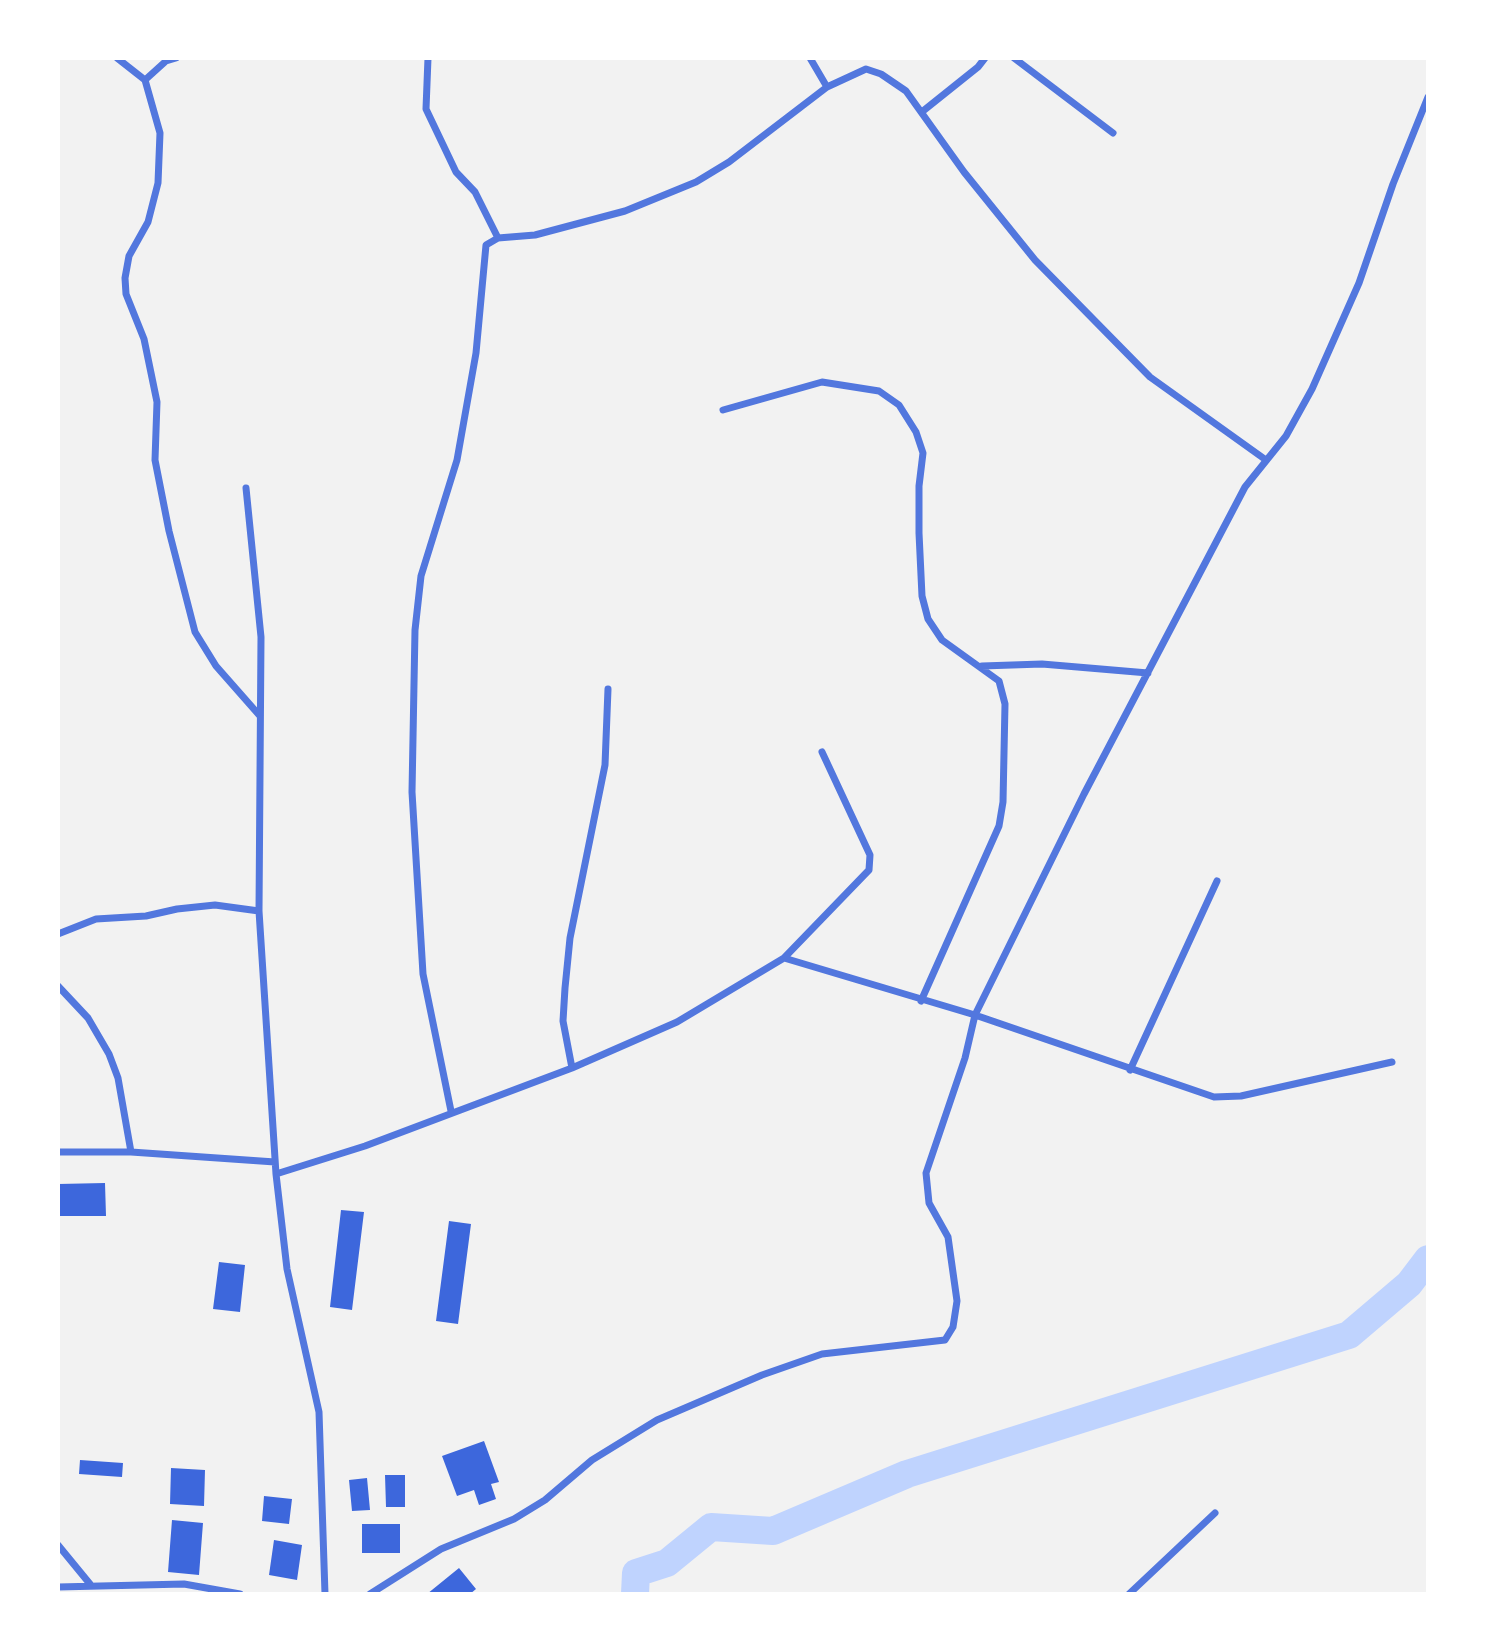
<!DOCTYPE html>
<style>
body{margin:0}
#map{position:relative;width:1486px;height:1652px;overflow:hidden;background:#f2f2f2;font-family:"IBM Plex Serif",serif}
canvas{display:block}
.frame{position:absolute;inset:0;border:60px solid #fff;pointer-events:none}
</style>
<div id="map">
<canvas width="1486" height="1652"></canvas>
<div class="frame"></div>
</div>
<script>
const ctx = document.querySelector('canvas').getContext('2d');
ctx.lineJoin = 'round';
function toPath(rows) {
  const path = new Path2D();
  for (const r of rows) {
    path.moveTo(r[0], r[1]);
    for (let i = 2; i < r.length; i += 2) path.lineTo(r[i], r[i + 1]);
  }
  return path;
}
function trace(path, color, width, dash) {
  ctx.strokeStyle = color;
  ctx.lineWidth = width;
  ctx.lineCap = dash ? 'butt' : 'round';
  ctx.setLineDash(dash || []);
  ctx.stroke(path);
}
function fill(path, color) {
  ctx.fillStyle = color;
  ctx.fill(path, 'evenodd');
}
const river = toPath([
 [635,1594,636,1573,667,1563,711,1527,773,1531,907,1474,1349,1335,1409,1284,1428,1259]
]);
const building = toPath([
 [105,1183,106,1216,58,1216,58,1184],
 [341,1210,364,1212,352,1310,330,1307],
 [449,1221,471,1224,458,1324,436,1321],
 [219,1262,245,1265,240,1312,213,1309],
 [484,1441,499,1482,491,1484,496,1499,479,1505,474,1490,457,1496,442,1456],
 [80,1460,123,1463,122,1477,79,1474],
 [171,1468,205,1470,204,1506,170,1504],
 [385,1475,405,1475,405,1507,386,1507],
 [367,1478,370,1510,352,1511,349,1480],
 [264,1496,292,1499,289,1524,262,1521],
 [172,1520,203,1523,199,1575,168,1572],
 [362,1524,400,1524,400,1553,362,1553],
 [274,1540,302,1545,297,1580,269,1575],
 [459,1568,476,1589,470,1594,427,1594]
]);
const minor = toPath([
 [117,58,145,80,160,133,158,183,148,222,129,256,125,278,126,294,144,339,157,402,155,460,169,531,195,632,216,666,260,716],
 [428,58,426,109,456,172,475,192,498,238],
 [810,58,827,87],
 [1014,58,1113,133],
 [145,80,166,61,176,58],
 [923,111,978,67,985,58],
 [723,410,822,382,879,391,899,405,916,432,923,453,919,486,919,533,922,596,928,619,942,640,999,681,1005,704,1003,802,999,826,921,1001],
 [246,488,261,637,259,911,276,1174,287,1269,319,1412,325,1594],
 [982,666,1042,664,1148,673],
 [58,934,96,919,146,916,177,909,215,905,259,911],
 [784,958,869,870,870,855,822,752],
 [58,986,88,1018,109,1054,118,1078,131,1152],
 [572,1068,563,1021,565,988,570,938,605,765,608,689],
 [1130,1070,1217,881],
 [451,1111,423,974,412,792,415,630,421,576,457,460,476,353,486,245,498,238,535,235,625,211,696,182,729,162,827,87,866,69,881,74,906,91,964,172,1035,260,1150,377,1266,460],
 [58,1152,131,1152,275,1162],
 [276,1174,365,1146,572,1068,677,1022,784,958,975,1015,1214,1097,1241,1096,1392,1062],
 [58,1545,90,1584],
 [58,1587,184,1584,240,1594],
 [370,1594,441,1549,514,1519,545,1500,592,1460,657,1420,762,1375,822,1354,945,1340,953,1327,957,1301,948,1237,929,1203,926,1173,965,1058,975,1015,1084,794,1245,487,1286,436,1312,389,1359,283,1393,184,1428,97],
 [1129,1594,1215,1513]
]);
trace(river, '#bfd3fe', 28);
fill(building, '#3d67dc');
trace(minor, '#5277de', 7);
</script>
